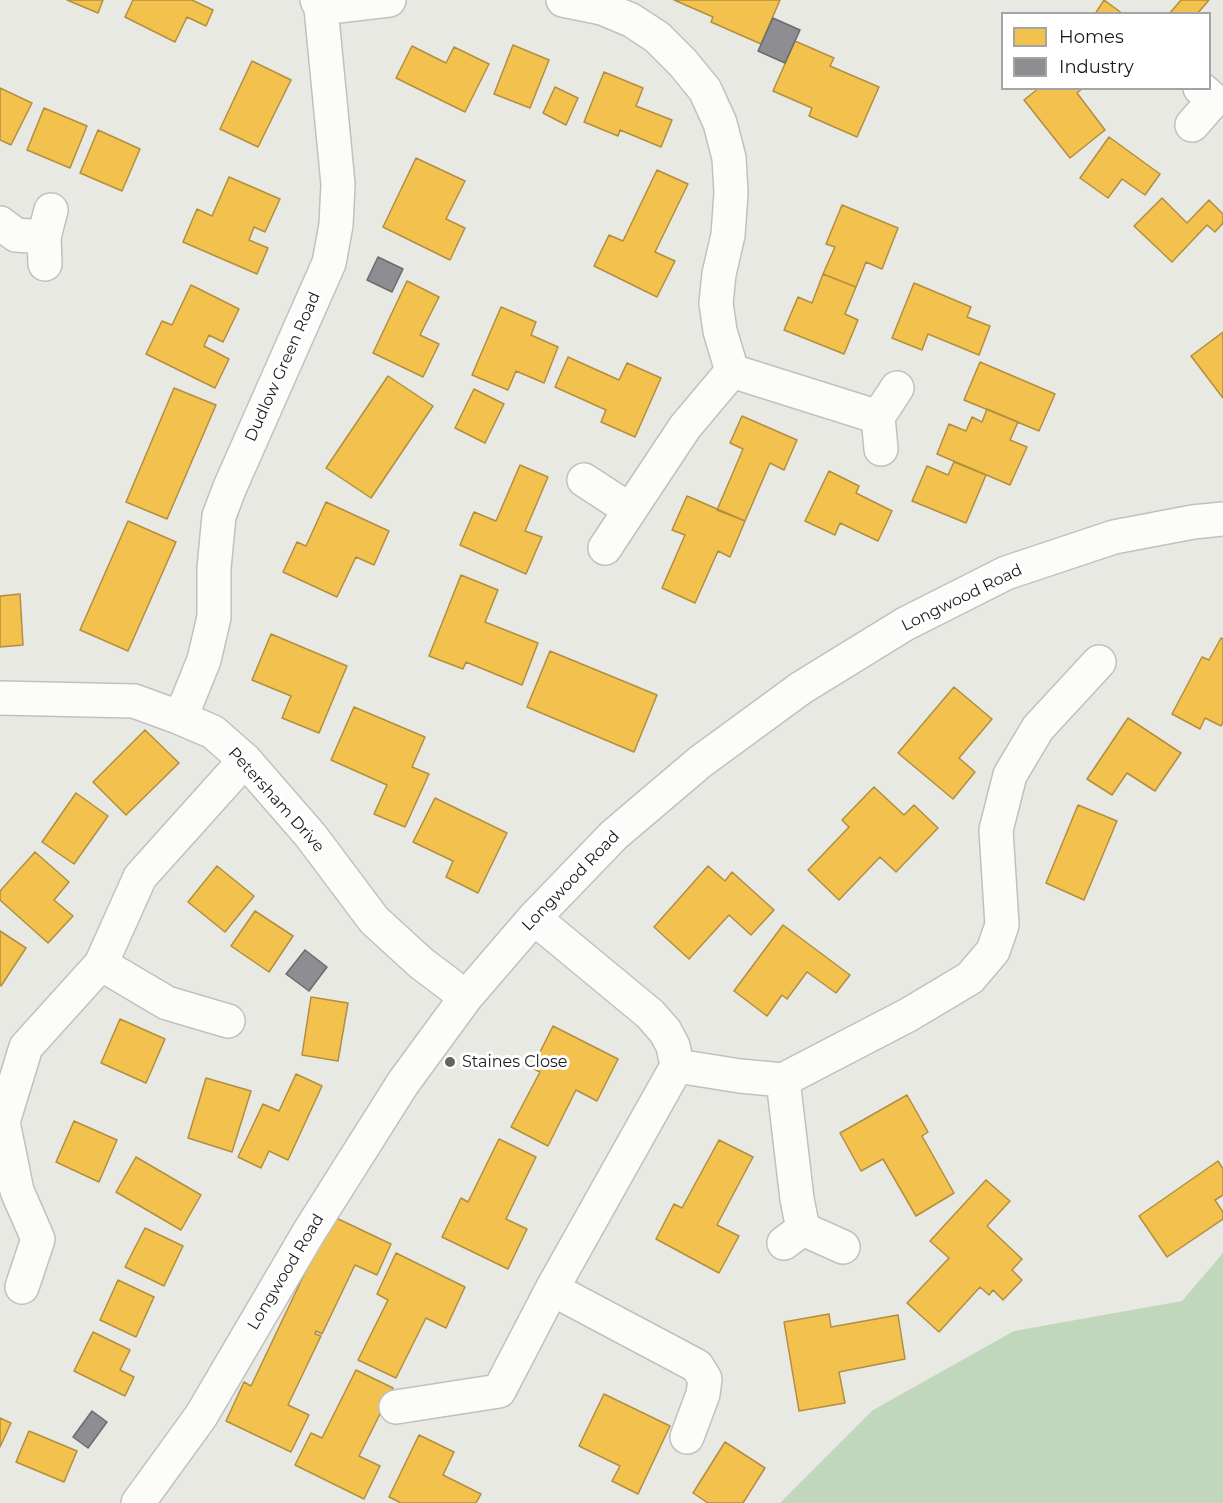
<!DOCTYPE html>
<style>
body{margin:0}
#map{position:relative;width:1223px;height:1503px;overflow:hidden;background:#e9e9e4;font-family:Montserrat,sans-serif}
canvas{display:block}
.legend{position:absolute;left:1001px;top:12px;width:210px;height:78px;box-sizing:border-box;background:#fff;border:2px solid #a4a4a4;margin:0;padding:8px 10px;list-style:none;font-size:18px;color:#1b1b1b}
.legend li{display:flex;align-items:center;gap:12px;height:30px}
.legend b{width:30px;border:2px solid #a4a4a4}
</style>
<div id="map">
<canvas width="1223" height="1503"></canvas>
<ul class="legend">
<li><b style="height:16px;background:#f2c14e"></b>Homes</li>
<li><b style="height:16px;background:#8d8d92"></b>Industry</li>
</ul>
</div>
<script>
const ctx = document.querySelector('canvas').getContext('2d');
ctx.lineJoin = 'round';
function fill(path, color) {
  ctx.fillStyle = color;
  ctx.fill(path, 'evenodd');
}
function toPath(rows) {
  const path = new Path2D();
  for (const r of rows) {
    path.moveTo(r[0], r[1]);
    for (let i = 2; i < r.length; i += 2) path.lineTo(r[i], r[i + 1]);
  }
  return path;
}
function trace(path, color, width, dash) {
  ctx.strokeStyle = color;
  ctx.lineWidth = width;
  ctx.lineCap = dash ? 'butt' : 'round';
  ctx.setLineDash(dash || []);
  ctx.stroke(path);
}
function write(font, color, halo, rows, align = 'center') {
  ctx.font = font + ' Montserrat,sans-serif';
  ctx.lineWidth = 6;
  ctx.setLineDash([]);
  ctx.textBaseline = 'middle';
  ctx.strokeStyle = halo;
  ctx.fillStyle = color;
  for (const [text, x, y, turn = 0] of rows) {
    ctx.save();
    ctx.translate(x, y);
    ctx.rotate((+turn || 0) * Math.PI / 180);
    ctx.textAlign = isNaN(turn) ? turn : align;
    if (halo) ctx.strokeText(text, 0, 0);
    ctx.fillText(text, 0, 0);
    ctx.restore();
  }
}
const forest = toPath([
 [1223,1253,1223,1503,780,1503,873,1410,1014,1331,1182,1301]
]);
const homes = toPath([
 [67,0,103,0,98,13,67,0],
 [133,0,192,0,213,10,206,26,187,17,175,42,125,17,133,0],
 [674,0,780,0,761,44,711,22,713,17,674,0],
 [1104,0,1123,14,1095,14,1104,0],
 [1181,0,1209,0,1197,14,1169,14,1181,0],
 [795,41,834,58,830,66,879,87,857,137,809,116,812,108,773,91,795,41],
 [513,45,549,60,530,108,494,94,513,45],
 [412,46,446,63,454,47,489,64,465,112,396,78,412,46],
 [252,61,291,80,258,147,220,129,252,61],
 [604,72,643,88,636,106,672,120,661,147,620,130,618,136,584,122,604,72],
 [555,87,578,98,566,125,543,113,555,87],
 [0,88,32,103,11,145,0,140,0,88],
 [1039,88,1083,88,1077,93,1105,130,1070,158,1024,100,1039,88],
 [44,108,87,126,70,168,27,150,44,108],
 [98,130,140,149,122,191,80,173,98,130],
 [1109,137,1160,174,1145,195,1122,179,1108,198,1080,178,1109,137],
 [416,158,465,181,446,219,465,228,450,260,383,227,416,158],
 [657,170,688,184,655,252,675,261,657,297,594,266,609,235,623,241,657,170],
 [229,177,280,199,265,232,254,227,249,240,268,248,257,274,183,242,197,209,212,216,229,177],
 [1162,198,1187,223,1209,200,1223,214,1223,223,1215,232,1207,225,1172,262,1134,226,1162,198],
 [842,205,898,228,882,269,866,262,856,287,823,274,835,247,826,244,842,205],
 [823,274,856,287,845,314,858,320,844,354,784,330,798,297,812,303,823,274],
 [407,281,439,297,420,335,439,344,423,377,373,353,407,281],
 [914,283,971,307,967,317,990,326,979,355,928,334,922,350,892,338,914,283],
 [191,285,239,309,223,342,209,335,204,346,229,359,215,388,146,354,162,321,172,325,191,285],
 [501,307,536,322,531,335,558,347,544,383,516,371,508,390,472,375,501,307],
 [1223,332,1223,398,1191,356,1223,332],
 [568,357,619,380,627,363,661,378,635,437,601,422,606,410,555,387,568,357],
 [980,362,1055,394,1039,431,964,400,980,362],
 [388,376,433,406,371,498,326,468,388,376],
 [174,388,216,405,167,519,126,502,174,388],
 [474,389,504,404,485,443,455,428,474,389],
 [987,409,1018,422,1010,440,1027,447,1010,485,937,454,949,424,966,431,972,417,982,422,987,409],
 [742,416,797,440,784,470,770,463,745,521,717,510,743,449,730,443,742,416],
 [954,462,986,475,966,523,912,501,927,466,948,475,954,462],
 [520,465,548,477,525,531,542,537,526,574,460,545,474,512,496,521,520,465],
 [829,471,859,486,856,493,892,511,878,541,840,523,835,535,805,521,829,471],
 [687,496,745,521,730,557,718,551,695,603,662,588,685,535,672,530,687,496],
 [326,502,389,531,374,565,356,557,337,597,283,572,297,542,306,546,326,502],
 [128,521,176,542,128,651,80,630,128,521],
 [461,575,498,590,485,622,538,643,522,685,466,662,463,669,429,656,461,575],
 [20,594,23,645,0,647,0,596,20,594],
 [271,634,347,666,319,733,282,718,291,696,252,680,271,634],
 [1221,638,1223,639,1223,722,1221,726,1205,718,1200,729,1172,714,1202,657,1209,660,1221,638],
 [550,651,657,695,634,752,527,707,550,651],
 [954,687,992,719,959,758,975,772,953,799,898,753,954,687],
 [354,707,425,737,412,767,429,774,405,827,374,814,387,785,331,760,354,707],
 [1128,718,1181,753,1155,791,1127,773,1112,795,1087,779,1128,718],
 [145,730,179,763,126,815,93,782,145,730],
 [874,787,904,815,914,805,938,828,896,872,880,857,839,900,808,870,849,827,842,820,874,787],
 [76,793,108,816,74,864,42,842,76,793],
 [435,798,507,833,478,893,446,877,453,861,413,842,435,798],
 [1078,805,1117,821,1084,900,1046,883,1078,805],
 [35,852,69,882,54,900,73,916,48,943,0,900,0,891,35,852],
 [217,866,254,896,225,932,188,902,217,866],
 [708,866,725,881,732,872,774,910,751,935,729,915,689,959,654,927,708,866],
 [255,911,293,936,269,972,231,946,255,911],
 [783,925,850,975,836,993,807,972,787,999,782,995,767,1016,734,991,783,925],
 [0,931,26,948,1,986,0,985,0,931],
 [311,997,348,1003,338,1061,302,1055,311,997],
 [120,1019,165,1039,146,1083,101,1063,120,1019],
 [553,1026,618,1059,597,1101,576,1090,548,1146,511,1127,540,1072,532,1068,553,1026],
 [296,1074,322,1086,288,1160,269,1151,261,1168,238,1157,263,1104,279,1111,296,1074],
 [206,1078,251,1091,232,1152,188,1138,206,1078],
 [907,1095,928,1132,922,1136,954,1193,916,1216,883,1159,861,1171,840,1133,907,1095],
 [74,1121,117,1140,99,1182,56,1162,74,1121],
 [499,1139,536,1157,506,1219,527,1229,508,1269,442,1237,461,1198,468,1202,499,1139],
 [719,1140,753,1157,717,1225,739,1236,719,1273,656,1239,674,1204,682,1208,719,1140],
 [136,1157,201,1195,181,1230,116,1192,136,1157],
 [1218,1161,1223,1169,1223,1195,1215,1200,1223,1212,1223,1219,1167,1257,1139,1216,1218,1161],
 [986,1180,1010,1201,987,1226,1022,1259,1012,1270,1022,1280,1003,1300,993,1290,989,1295,980,1287,939,1332,907,1303,949,1258,930,1241,986,1180],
 [332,1216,391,1244,377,1275,355,1265,322,1334,316,1331,315,1334,321,1336,288,1405,309,1415,291,1452,226,1421,244,1382,251,1386,332,1216],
 [145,1228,183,1246,164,1286,125,1267,145,1228],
 [396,1253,465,1287,446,1328,426,1318,396,1378,358,1360,388,1300,377,1294,396,1253],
 [118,1280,154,1297,136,1337,100,1320,118,1280],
 [829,1314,831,1327,898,1315,905,1359,839,1372,845,1403,799,1411,784,1322,829,1314],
 [93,1332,130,1350,120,1370,134,1377,125,1396,74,1371,93,1332],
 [356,1370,393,1388,359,1456,380,1466,364,1499,295,1465,311,1433,322,1438,356,1370],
 [604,1394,670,1426,638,1494,612,1481,620,1466,579,1446,604,1394],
 [0,1418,11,1423,0,1447,0,1418],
 [29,1431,77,1451,64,1482,16,1462,29,1431],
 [419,1435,454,1452,443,1475,481,1494,476,1503,401,1503,389,1497,419,1435],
 [725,1442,765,1468,743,1503,708,1503,693,1493,725,1442]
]);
const industry = toPath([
 [773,18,800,30,785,63,758,51,773,18],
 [378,257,403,269,392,292,367,280,378,257],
 [305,950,327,967,309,991,286,974,305,950],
 [92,1411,107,1422,88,1448,73,1437,92,1411]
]);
const minor = toPath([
 [563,0,602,8,631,20,657,37,683,63,705,90,720,123,729,158,731,193,728,235,719,274,716,303,720,331,732,371,685,427,630,510],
 [321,8,389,0],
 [1192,125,1214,100,1200,88],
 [0,223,16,235,44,237],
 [45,264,44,237,51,210],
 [732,371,878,417],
 [881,449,878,417,897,388],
 [584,480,630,510,605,548],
 [0,698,134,701,178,717,213,732,245,760,311,836,374,920,421,963,466,997],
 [178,717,187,702,204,660,214,617,214,568,219,516,230,487,329,263,336,225,338,184,321,8,317,0],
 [101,964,167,1003,228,1021],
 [677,1066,740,1076,783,1080,908,1015,970,978,993,951,1002,925,996,830,1010,775,1038,728,1099,662],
 [783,1080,797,1199,803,1229],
 [784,1243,803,1229,843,1247],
 [22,1287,38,1239,17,1191,3,1122,26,1047,101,964,140,877,245,760],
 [552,1289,697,1366,705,1379,703,1394,687,1437],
 [396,1407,499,1391,552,1289,677,1066,673,1046,665,1031,650,1014,534,918],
 [138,1503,201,1416,309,1232,403,1083,466,997,534,918,614,835,700,762,801,688,905,624,1006,573,1114,537,1193,522,1223,519]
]);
const markers = [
 [450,1062,6,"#636361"]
];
const streetNames = [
 ["Dudlow Green Road",283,367,-66],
 ["Longwood Road",962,598,-26],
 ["Petersham Drive",276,800,48],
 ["Longwood Road",571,881,-46],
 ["Longwood Road",286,1272,-59]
];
const poiNames = [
 ["Staines Close",462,1062]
];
fill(forest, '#c1d7bb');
fill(homes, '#f2c14e');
trace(homes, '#b28f3f', 1.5);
fill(industry, '#8d8d92');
trace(industry, '#6b6b6e', 1.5);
trace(minor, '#c0c0be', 36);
trace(minor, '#fcfcfb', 33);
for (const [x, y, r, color] of markers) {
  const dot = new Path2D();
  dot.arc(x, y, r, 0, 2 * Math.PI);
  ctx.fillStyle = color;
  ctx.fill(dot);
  trace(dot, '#fff', 2);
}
write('16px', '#1b1b1b', '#fff', streetNames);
write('16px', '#1b1b1b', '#fff', poiNames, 'left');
</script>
